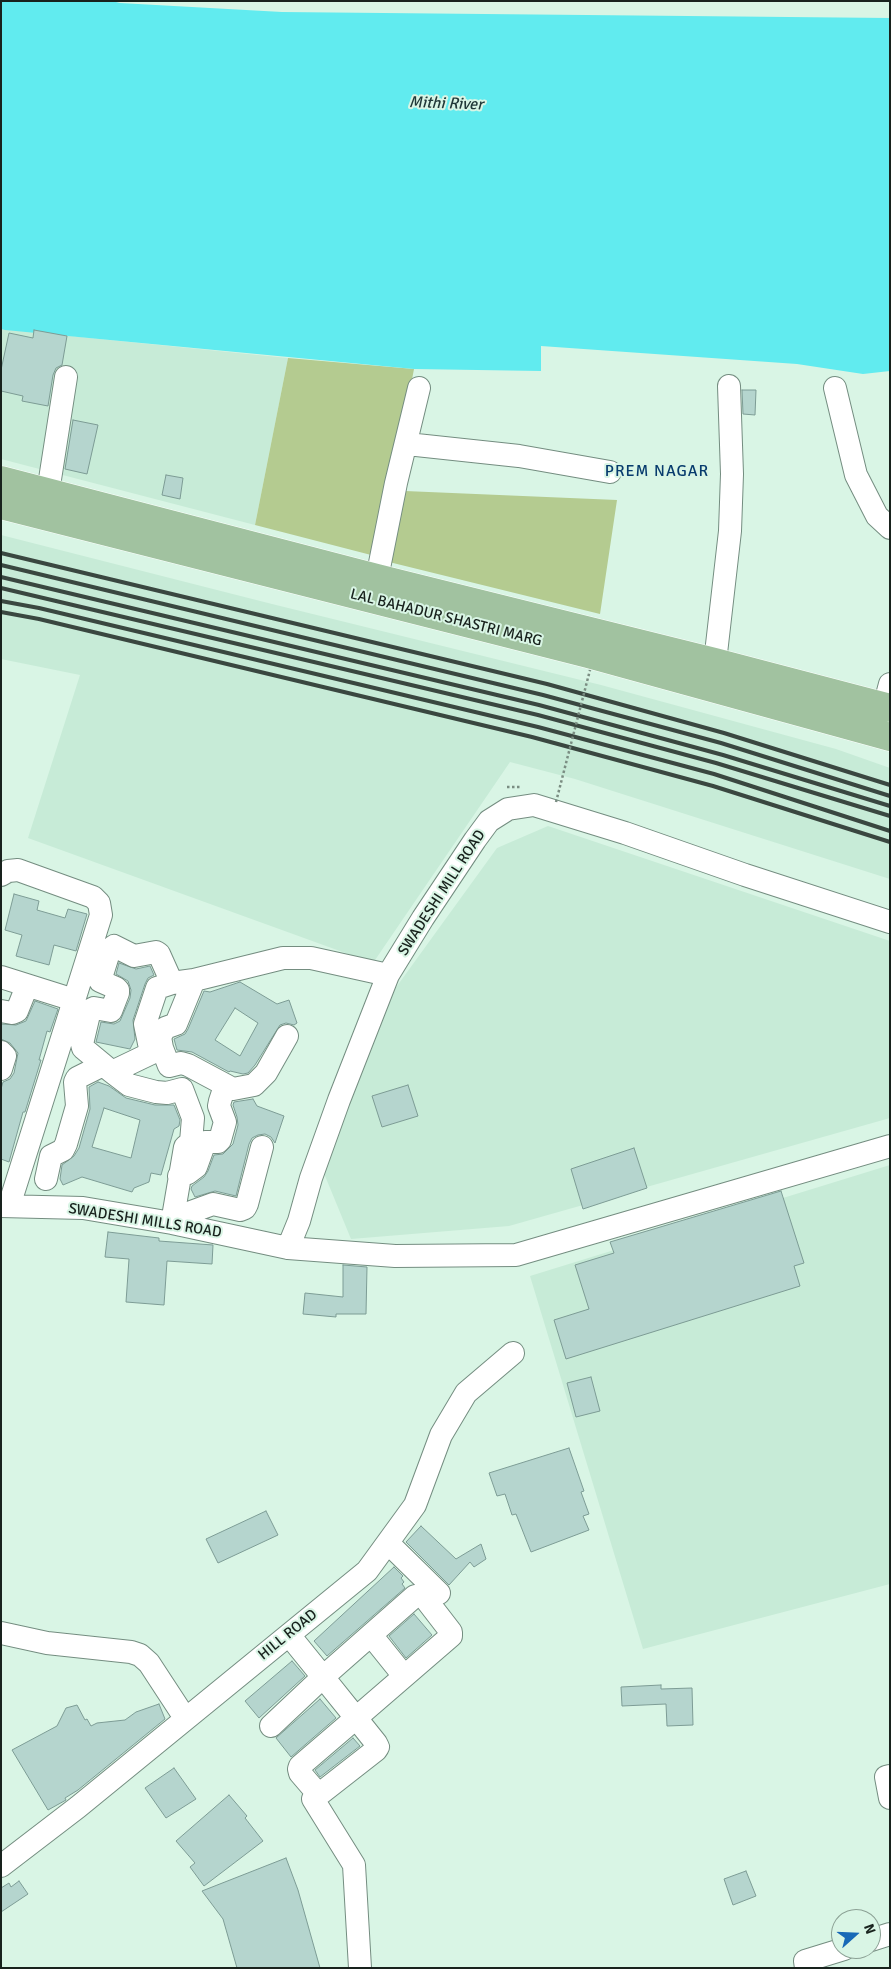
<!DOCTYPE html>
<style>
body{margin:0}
#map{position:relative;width:891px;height:1969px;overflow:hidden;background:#d9f5e5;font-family:Signika,sans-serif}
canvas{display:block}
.frame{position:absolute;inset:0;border:2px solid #18221d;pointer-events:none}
.north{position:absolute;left:831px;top:1909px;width:50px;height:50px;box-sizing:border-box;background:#d9f5e5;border:1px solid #8ca195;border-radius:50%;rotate:70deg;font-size:14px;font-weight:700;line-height:20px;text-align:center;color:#18221d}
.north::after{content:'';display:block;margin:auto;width:18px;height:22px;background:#1869b7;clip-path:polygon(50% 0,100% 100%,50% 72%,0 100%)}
</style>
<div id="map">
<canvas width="891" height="1969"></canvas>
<div class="frame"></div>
<div class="north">N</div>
</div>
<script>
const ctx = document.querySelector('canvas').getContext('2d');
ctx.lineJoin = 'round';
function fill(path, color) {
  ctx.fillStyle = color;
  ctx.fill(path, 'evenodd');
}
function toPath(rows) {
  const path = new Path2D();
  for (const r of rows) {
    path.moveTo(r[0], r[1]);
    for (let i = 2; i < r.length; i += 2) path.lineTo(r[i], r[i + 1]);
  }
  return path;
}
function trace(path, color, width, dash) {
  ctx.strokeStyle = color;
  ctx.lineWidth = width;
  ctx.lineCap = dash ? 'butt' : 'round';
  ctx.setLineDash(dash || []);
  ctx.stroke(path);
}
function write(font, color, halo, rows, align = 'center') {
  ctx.font = font + ' Signika,sans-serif';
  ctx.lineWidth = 4;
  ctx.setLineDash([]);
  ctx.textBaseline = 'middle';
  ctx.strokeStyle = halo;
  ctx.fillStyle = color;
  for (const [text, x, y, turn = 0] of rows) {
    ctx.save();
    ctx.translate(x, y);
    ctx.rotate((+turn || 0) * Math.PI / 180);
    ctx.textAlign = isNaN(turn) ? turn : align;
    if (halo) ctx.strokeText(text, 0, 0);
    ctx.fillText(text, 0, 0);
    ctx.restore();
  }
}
const built = toPath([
 [1,329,288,358,255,525,1,459],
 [1,535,272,604,601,685,836,749,890,768,890,879,575,779,510,762,373,963,28,838,80,675,1,659],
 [548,826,890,941,890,1118,509,1226,351,1239,323,1171,384,1004,497,848],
 [890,1165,890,1584,643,1649,530,1276]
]);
const green = toPath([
 [288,358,414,369,391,490,375,556,255,525],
 [405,491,617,500,600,614,389,562]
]);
const water = toPath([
 [1,1,112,1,120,3,282,12,890,18,890,371,863,374,797,364,541,346,541,371,414,369,5,330,1,329]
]);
const building = toPath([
 [34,330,67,336,62,365,56,368,53,375,48,406,22,401,23,396,1,391,1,370,9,333,33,338,34,330],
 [742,390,756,390,755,415,743,414,742,390],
 [73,420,98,425,87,474,65,469,73,420],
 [166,475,183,478,180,499,162,495,166,475],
 [14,894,39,901,37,910,65,918,68,909,87,914,76,951,54,945,49,965,16,956,22,935,5,930,14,894],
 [119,963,136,969,150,966,154,975,148,978,145,984,133,1020,135,1039,130,1049,96,1042,101,1022,114,1024,120,1021,130,998,131,990,128,981,116,974,119,963],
 [240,982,277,1004,289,1000,297,1023,294,1025,286,1023,280,1025,255,1065,248,1073,243,1074,230,1071,229,1072,192,1052,177,1050,174,1039,185,1034,188,1029,204,991,210,992,240,982],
 [235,1008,258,1023,240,1056,215,1040,235,1008],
 [35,1001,58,1009,50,1032,47,1031,39,1060,41,1060,25,1112,23,1112,9,1162,1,1159,1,1089,3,1082,10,1079,14,1073,18,1053,10,1043,1,1039,1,1024,16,1025,26,1021,35,1001],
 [98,1082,109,1086,126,1098,155,1105,174,1105,180,1120,179,1126,174,1129,161,1175,151,1173,149,1182,134,1188,132,1192,82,1177,63,1185,60,1179,62,1165,74,1156,79,1148,90,1109,89,1087,98,1082],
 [104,1108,140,1120,131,1158,92,1147,104,1108],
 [408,1085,418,1116,382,1127,372,1096,408,1085],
 [253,1099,257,1106,284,1116,275,1143,271,1137,265,1134,258,1135,252,1138,249,1144,236,1196,215,1191,195,1197,191,1189,192,1186,204,1177,208,1171,214,1155,223,1154,233,1144,238,1125,237,1117,233,1105,234,1102,253,1099],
 [634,1148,647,1188,583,1209,571,1169,634,1148],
 [781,1191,804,1263,794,1266,800,1286,566,1359,554,1320,589,1309,575,1265,614,1253,610,1242,781,1191],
 [108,1232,159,1238,159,1241,213,1245,212,1264,167,1261,164,1305,126,1302,129,1259,105,1257,108,1232],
 [343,1265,367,1267,366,1314,336,1314,336,1317,303,1314,305,1293,343,1297,343,1265],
 [591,1377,600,1411,576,1417,567,1383,591,1377],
 [569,1448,584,1491,581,1492,589,1514,583,1516,589,1530,531,1552,516,1514,512,1515,505,1494,497,1496,489,1473,569,1448],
 [266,1511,278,1535,218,1563,206,1539,266,1511],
 [421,1526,456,1559,481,1544,486,1559,474,1567,470,1562,449,1585,406,1542,421,1526],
 [394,1567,403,1576,401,1578,404,1582,402,1584,405,1588,327,1656,314,1641,394,1567],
 [414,1614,432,1635,406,1658,389,1636,414,1614],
 [292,1661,305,1676,259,1718,245,1701,292,1661],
 [661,1685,661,1689,692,1688,693,1725,667,1726,666,1704,622,1706,621,1687,661,1685],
 [320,1699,336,1718,291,1757,276,1738,320,1699],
 [159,1704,165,1719,78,1790,65,1798,66,1800,48,1810,12,1750,57,1726,66,1708,77,1705,85,1720,87,1719,91,1726,97,1723,125,1720,136,1712,159,1704],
 [353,1738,360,1746,320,1777,315,1770,353,1738],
 [174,1768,196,1799,166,1818,145,1788,174,1768],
 [229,1795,247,1816,245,1818,263,1841,204,1886,190,1867,195,1863,176,1841,229,1795],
 [286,1858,298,1890,320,1968,237,1968,223,1919,202,1891,286,1858],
 [746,1871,756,1896,733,1905,724,1879,746,1871],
 [19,1881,28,1894,1,1912,1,1888,9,1883,11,1887,19,1881]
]);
const path = toPath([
 [507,787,521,787]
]);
const minor = toPath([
 [835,388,856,475,877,516,890,528],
 [407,444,519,456,610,472],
 [48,492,66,377],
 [377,578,396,483,419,388],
 [715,662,730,531,732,474,729,386],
 [880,722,890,684],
 [1,875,8,871,18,870,93,897,99,903,101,915,9,1206],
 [1,977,74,1000],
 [1,1011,12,1013,17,1011,27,986],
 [287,1036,266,1073,254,1085,233,1089,188,1065,181,1063,169,1066,162,1048,160,1037,165,1028,176,1024,194,980,283,958,311,958,388,975],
 [162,1048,112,1072,83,1048,82,1044,90,1010,94,1008,111,1011,118,993,118,990,116,988,100,981,110,949,114,946,134,956,156,952,159,954,172,983,194,980],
 [1,1052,5,1056,1,1069],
 [151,1053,145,1024,157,988,172,983],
 [112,1072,129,1085,156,1092,167,1093,182,1089,193,1118,191,1142],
 [179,1176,188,1173,196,1167,205,1142,218,1142,220,1140,225,1122,219,1106,220,1101,225,1086],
 [46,1179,51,1156,63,1150,66,1144,77,1106,75,1082,77,1078,103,1065],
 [1,1206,83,1208,172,1223,288,1248,395,1256,516,1255,890,1146],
 [172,1223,185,1147,191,1142,203,1145],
 [181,1225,191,1212,213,1204,240,1210,245,1208,247,1204,262,1147],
 [288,1248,299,1221,311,1178,339,1100,388,975,423,918,475,840,489,821,508,809,534,805,625,833,745,875,890,922],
 [388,1543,439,1593],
 [1,1633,47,1643,131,1652,140,1655,149,1663,185,1718],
 [371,1635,404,1676],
 [271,1726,323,1677,415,1596,421,1595,424,1597,451,1632,451,1636,356,1718,300,1766,299,1769,300,1773,318,1794,321,1793,376,1750,378,1747,376,1743,356,1718,323,1677,289,1635],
 [890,1776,886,1777,890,1798],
 [313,1799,354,1865,360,1968],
 [1,1866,78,1807,367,1571,415,1505,441,1435,466,1393,513,1353],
 [871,1940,890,1934],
 [806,1968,805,1961,844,1949]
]);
const major = toPath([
 [1,480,377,578,715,662,890,708],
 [1,505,588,654,890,737]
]);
const rail = toPath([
 [1,553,547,684,724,733,890,785],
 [1,565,543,695,721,743,890,796],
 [1,577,539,705,723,755,890,806],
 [1,588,538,715,716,763,890,816],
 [1,601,39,608,538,727,714,774,890,831],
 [1,612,39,619,532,737,713,786,890,842]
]);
const pathBridge = toPath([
 [556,802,590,670]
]);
const streetNames = [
 ["LAL BAHADUR SHASTRI MARG",446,618,14],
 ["SWADESHI MILL ROAD",442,893,-57],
 ["SWADESHI MILLS ROAD",145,1221,9],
 ["HILL ROAD",288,1635,-39]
];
const waterNames = [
 ["Mithi River",446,104,2]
];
const neighbourhoodNames = [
 ["PREM NAGAR",657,472]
];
fill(built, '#c7ebd7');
fill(green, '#b4cb90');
fill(water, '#61ebef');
fill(building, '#b5d5ce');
trace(building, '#7d9c95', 1);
trace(minor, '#748d80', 24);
trace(major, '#fff', 29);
trace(path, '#7a8d82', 2.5, [2.5, 2.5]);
trace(minor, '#fff', 22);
trace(major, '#a1c2a0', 28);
trace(rail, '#3a4740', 4);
trace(pathBridge, '#7a8d82', 2.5, [2.5, 2.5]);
write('15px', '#18221d', '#d9f5e5', streetNames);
write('italic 16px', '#213939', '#d9f5e5', waterNames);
ctx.letterSpacing = '1px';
write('16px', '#073b6d', '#d9f5e5', neighbourhoodNames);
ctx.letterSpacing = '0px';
</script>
